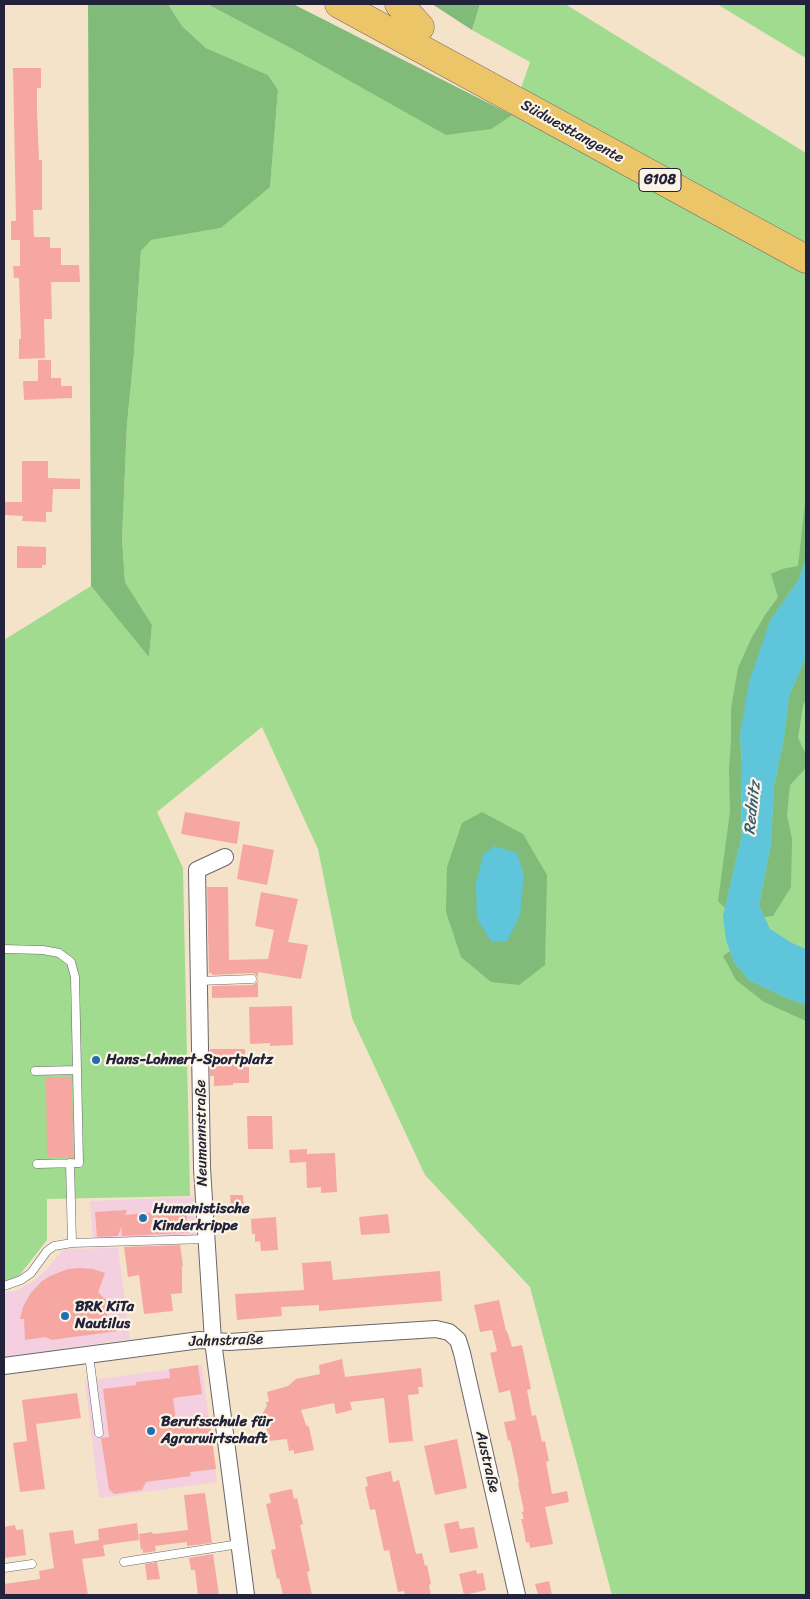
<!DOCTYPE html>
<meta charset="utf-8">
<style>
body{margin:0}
#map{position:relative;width:810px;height:1599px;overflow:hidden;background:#f4e3c8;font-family:Sriracha,sans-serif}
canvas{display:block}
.frame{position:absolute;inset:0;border:5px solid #22223b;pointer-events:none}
</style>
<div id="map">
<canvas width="810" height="1599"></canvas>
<div class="frame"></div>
</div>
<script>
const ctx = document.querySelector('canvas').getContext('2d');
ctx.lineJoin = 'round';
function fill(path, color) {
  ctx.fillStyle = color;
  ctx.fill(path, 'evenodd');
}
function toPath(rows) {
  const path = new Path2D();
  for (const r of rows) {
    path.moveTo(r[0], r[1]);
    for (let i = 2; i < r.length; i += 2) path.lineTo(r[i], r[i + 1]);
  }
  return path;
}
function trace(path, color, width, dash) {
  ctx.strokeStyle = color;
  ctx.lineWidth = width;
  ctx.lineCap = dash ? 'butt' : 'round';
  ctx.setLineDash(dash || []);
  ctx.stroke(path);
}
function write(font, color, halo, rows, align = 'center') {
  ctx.font = font + ' Sriracha,sans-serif';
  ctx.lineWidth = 4.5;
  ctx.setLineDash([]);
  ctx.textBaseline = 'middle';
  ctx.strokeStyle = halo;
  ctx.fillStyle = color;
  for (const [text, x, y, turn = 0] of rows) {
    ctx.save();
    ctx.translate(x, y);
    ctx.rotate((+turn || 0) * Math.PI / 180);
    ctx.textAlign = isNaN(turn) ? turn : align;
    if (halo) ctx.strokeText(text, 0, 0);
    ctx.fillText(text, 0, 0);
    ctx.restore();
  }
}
const built = toPath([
 [194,1197,195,1235,93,1241,90,1201],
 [118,1248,130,1339,4,1357,4,1292,16,1291,34,1281,46,1270,64,1249],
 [202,1365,217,1482,99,1498,85,1381]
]);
const green = toPath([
 [168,4,207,4,302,54,512,115,530,62,472,30,480,4,806,4,806,1595,612,1595,530,1287,425,1175,352,1018,318,849,262,727,157,812,183,868,190,1196,47,1199,47,1240,15,1281,4,1283,4,640,91,586,149,656,152,625,125,582,122,540,127,424,134,353,141,251,150,240,221,228,270,186,278,90,268,75,206,48,182,26]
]);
const forest = toPath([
 [88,4,168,4,182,26,206,48,268,75,278,90,270,187,221,228,151,240,141,251,134,353,127,424,122,540,125,582,152,625,149,657,91,586],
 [207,4,293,4,512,115,491,129,446,135,302,54],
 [432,4,480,4,472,30],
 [806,494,806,558,799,579,770,621,740,735,742,765,741,839,725,908,718,901,730,812,729,770,731,740,731,708,738,668,751,639,765,615,778,597,771,574,782,569,798,566],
 [806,657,806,699,803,706,798,738,806,754,806,768,790,785,787,815,792,839,791,887,773,916,764,917,759,905,771,844,774,786,784,738,789,696],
 [482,812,523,834,547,875,545,965,519,985,491,982,461,957,446,912,447,867,462,823],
 [730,951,734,962,749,980,784,997,806,1005,806,1021,764,1002,736,980,723,956]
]);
const water = toPath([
 [806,558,806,657,789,696,784,738,774,786,771,844,759,905,770,929,792,943,806,949,806,1005,784,997,749,980,734,962,726,940,723,916,741,839,742,765,740,735,749,682,770,621,799,579],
 [494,846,517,853,524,875,520,915,507,942,491,941,477,919,476,884,483,855]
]);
const pier = toPath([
 [565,4,717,4,806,58,806,153]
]);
const building = toPath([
 [13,68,41,68,41,88,37,88,37,111,39,160,42,160,42,210,33,210,34,237,50,237,50,248,61,248,61,265,79,265,80,282,51,282,52,319,44,319,45,358,19,359,19,339,21,339,19,278,14,278,13,266,20,266,20,240,11,240,11,221,16,221],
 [38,360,51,360,51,378,61,378,61,386,72,386,72,398,24,400,23,381,38,381],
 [22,461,48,461,48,478,80,479,80,489,53,489,52,512,46,512,46,522,22,521,23,516,4,515,4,502,22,502],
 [17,546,46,547,46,565,42,565,42,568,17,568],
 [185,812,240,822,237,844,181,834],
 [243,844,274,850,267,885,237,879],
 [207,887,228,887,229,960,268,959,274,930,255,926,261,892,298,899,288,942,308,945,301,979,258,972,258,997,212,998,212,986,252,985,257,982,258,978,255,974,252,973,212,975,212,973,209,973],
 [292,1006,293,1045,270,1046,270,1043,250,1044,249,1007],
 [210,1049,245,1049,245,1067,249,1067,249,1083,233,1083,233,1085,214,1086,214,1076,210,1076],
 [46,1077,72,1077,73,1158,47,1158],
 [247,1116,272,1116,273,1149,248,1149],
 [307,1149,307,1154,335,1153,337,1192,321,1193,321,1187,307,1188,306,1162,290,1163,289,1150],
 [230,1195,243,1195,244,1208,231,1209],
 [186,1205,188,1233,122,1236,121,1227,118,1236,97,1237,95,1212,127,1210,125,1215,157,1212,157,1207],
 [388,1214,390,1233,361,1235,359,1217],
 [276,1217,278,1250,261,1251,260,1241,255,1242,255,1234,252,1234,251,1219],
 [180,1245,183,1266,182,1266,182,1293,171,1294,173,1311,144,1314,139,1275,128,1277,124,1247],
 [331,1261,333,1280,440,1271,442,1301,319,1311,319,1305,281,1307,282,1316,237,1320,235,1294,304,1290,302,1263],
 [79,1268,93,1269,105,1273,98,1292,107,1301,108,1306,107,1317,118,1331,51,1340,46,1337,25,1340,24,1319,20,1319,23,1307,30,1294,42,1281,50,1276,68,1269],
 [499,1300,506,1331,507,1331,512,1347,522,1345,531,1389,527,1390,532,1416,536,1415,542,1442,545,1441,549,1461,546,1462,552,1494,567,1491,569,1502,545,1507,553,1544,530,1548,529,1542,526,1543,524,1531,521,1519,524,1519,522,1512,524,1511,518,1483,519,1482,510,1440,508,1441,504,1422,516,1420,510,1390,499,1393,490,1353,497,1351,492,1330,480,1332,474,1305],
 [342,1359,345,1377,421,1368,423,1387,418,1387,419,1394,408,1395,413,1441,389,1443,384,1398,350,1402,352,1410,336,1414,334,1403,301,1410,306,1425,309,1427,314,1450,294,1454,294,1450,289,1451,287,1439,269,1441,265,1421,257,1423,267,1406,266,1402,269,1402,267,1392,288,1386,296,1379,320,1374,319,1365],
 [198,1365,202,1394,173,1398,176,1421,209,1416,216,1469,190,1472,191,1476,146,1482,142,1490,114,1494,109,1489,101,1438,109,1437,103,1389,136,1385,136,1382,170,1378,169,1369],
 [77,1393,81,1418,36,1424,45,1489,20,1492,13,1443,27,1441,22,1400],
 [457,1439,467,1488,435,1495,424,1446],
 [391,1471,393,1482,399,1480,416,1554,422,1553,425,1566,427,1565,431,1584,429,1585,431,1595,405,1595,404,1591,398,1592,389,1550,384,1551,375,1509,370,1510,365,1487,368,1486,366,1477],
 [292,1489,294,1499,297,1498,303,1524,300,1525,310,1571,307,1572,312,1595,283,1595,279,1578,277,1579,271,1550,276,1549,266,1504,271,1503,269,1494],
 [205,1493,212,1543,187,1546,187,1542,155,1546,156,1551,143,1553,143,1549,141,1550,139,1534,152,1532,153,1534,188,1530,184,1495],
 [458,1521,460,1529,474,1527,478,1548,450,1553,444,1524],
 [137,1523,139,1540,103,1545,105,1556,82,1559,88,1595,4,1595,4,1584,40,1579,39,1571,54,1568,49,1533,73,1530,75,1544,99,1540,98,1529],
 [15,1525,16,1530,23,1529,26,1555,4,1558,4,1527],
 [213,1554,219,1595,198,1595,195,1570,191,1570,189,1558],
 [157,1562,160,1579,147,1580,145,1564],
 [476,1570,477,1574,483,1573,486,1590,464,1595,459,1574],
 [549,1581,552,1595,538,1595,535,1584]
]);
const lane = toPath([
 [4,949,43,950,59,953,71,962,75,977,77,1070,35,1071],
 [199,981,252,979],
 [70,1163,72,1243],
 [37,1164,79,1163,77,1070],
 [4,1286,21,1280,31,1273,47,1251,54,1246,72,1243,206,1239],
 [89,1355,99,1433],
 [124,1562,239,1544],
 [4,1568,32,1564]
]);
const street = toPath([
 [225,857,197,870,202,1168,213,1341,246,1595],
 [4,1366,200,1340,229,1342,436,1329,449,1332,458,1340,462,1353,517,1595]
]);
const highway = toPath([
 [339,4,806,259],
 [399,4,420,27]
]);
const markers = [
 [96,1060,5,"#1f6fb2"],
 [143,1218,5,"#1f6fb2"],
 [65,1316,5,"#1f6fb2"],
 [151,1431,5,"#1f6fb2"]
];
const shields = [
 [660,180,42]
];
const shieldNames = [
 ["G108",660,180]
];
const streetNames = [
 ["Südwesttangente",572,132,29],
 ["Neumannstraße",202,1133,-91],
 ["Jahnstraße",226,1341,-2],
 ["Austraße",487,1462,77]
];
const poiNames = [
 ["Hans-Lohnert-Sportplatz",106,1060],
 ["Humanistische",153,1209],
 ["Kinderkrippe",153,1226],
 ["BRK KiTa",75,1307],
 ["Nautilus",75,1324],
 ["Berufsschule für",161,1422],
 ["Agrarwirtschaft",161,1439]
];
const waterNames = [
 ["Rednitz",753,808,-84]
];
fill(built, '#f3cfdf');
fill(green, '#a0db8f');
fill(forest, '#80bb7a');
fill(water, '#5ec5da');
fill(pier, '#f4e3c8');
fill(building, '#f6a7a2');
trace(lane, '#6c666c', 9);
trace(street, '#6c666c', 18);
trace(highway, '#6c666c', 29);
trace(lane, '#fff', 8);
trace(street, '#fff', 16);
trace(highway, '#edc569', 28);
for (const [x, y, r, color] of markers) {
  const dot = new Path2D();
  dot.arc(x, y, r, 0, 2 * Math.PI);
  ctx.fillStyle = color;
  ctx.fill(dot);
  trace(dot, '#fcf5e5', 2);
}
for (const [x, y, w] of shields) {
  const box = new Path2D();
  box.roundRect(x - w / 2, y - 11.5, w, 23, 4);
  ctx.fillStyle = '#fcf5e5';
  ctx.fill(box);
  trace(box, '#22223b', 1);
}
write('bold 14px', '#22223b', null, shieldNames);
write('15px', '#22223b', '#fcf5e5', streetNames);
write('bold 15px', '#22223b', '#fcf5e5', poiNames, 'left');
write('italic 16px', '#375b73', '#fcf5e5', waterNames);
</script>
